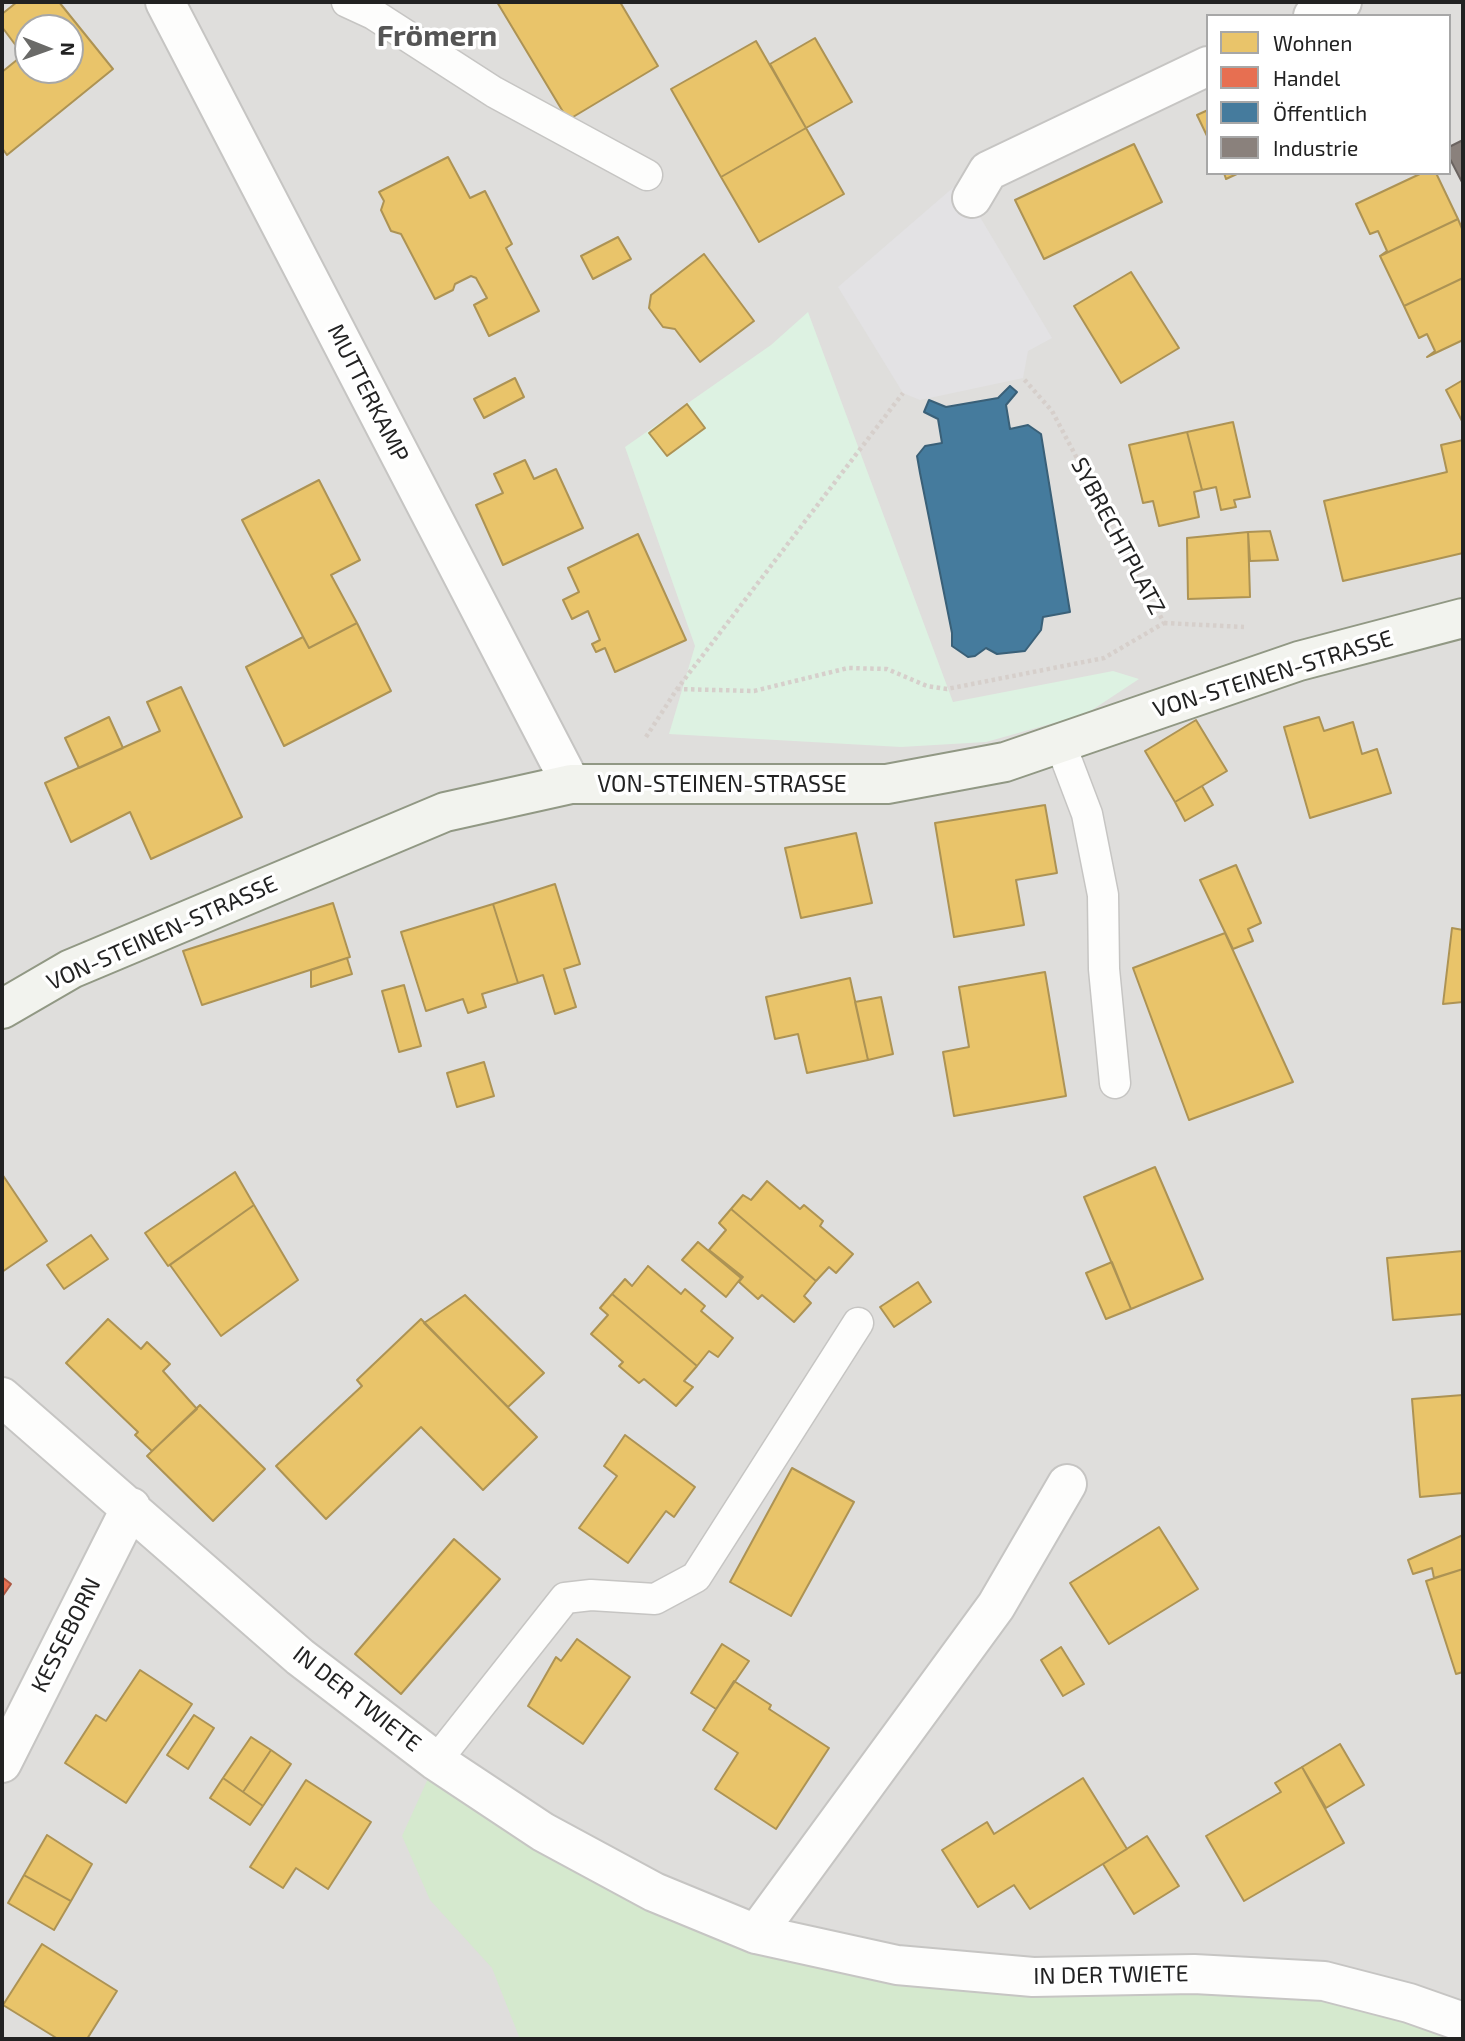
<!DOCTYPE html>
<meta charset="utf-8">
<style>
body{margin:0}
#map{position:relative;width:1465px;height:2041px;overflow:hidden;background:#f0efeb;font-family:"Exo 2",sans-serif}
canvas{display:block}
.frame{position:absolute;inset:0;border:4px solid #222;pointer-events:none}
.legend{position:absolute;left:1206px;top:14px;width:245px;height:161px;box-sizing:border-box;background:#fff;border:2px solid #a7a7a7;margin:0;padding:9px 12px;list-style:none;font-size:21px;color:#222}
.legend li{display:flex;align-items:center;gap:14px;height:35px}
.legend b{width:35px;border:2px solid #a7a7a7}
.north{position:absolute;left:14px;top:14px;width:70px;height:70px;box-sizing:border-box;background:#fff;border:2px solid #a7a7a7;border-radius:50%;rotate:91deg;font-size:19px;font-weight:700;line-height:28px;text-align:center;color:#222}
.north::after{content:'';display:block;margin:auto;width:24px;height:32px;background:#6a6a68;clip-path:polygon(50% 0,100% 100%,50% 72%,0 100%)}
</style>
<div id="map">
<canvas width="1465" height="2041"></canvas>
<div class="frame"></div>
<ul class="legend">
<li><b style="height:19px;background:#e9c46a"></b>Wohnen</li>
<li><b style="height:19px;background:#e76f51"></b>Handel</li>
<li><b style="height:19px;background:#457b9d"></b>Öffentlich</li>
<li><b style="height:19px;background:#8a817c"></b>Industrie</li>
</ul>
<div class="north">N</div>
</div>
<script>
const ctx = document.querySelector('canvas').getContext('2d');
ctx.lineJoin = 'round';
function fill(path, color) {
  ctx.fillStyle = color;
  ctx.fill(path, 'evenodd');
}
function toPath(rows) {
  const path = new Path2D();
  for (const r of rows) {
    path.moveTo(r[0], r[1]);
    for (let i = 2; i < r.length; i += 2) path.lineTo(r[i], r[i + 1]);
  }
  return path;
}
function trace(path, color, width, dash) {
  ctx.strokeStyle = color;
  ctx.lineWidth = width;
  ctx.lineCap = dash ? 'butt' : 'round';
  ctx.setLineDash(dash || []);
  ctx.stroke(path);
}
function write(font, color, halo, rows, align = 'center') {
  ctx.font = font + ' "Exo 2",sans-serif';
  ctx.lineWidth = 7;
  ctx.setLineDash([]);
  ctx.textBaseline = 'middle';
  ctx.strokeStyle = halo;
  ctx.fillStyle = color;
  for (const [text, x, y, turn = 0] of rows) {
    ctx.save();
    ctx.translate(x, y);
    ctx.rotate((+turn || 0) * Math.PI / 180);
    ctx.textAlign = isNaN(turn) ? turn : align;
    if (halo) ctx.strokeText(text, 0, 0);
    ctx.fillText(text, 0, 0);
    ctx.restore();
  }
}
const residential = toPath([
 [2,2,1463,2,1463,2039,2,2039],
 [1208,16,1449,16,1449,173,1208,173],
 [28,28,70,28,70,70,28,70]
]);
const grass = toPath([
 [436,1761,654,1892,897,1965,1324,1981,1463,2039,520,2039,492,1968,430,1900,402,1836]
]);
const park = toPath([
 [808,312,953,702,1113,671,1139,679,1086,714,986,742,901,747,669,734,695,646,625,447,771,345]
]);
const plaza = toPath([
 [963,179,980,217,1052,338,1028,351,1023,378,920,400,903,393,838,287]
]);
const homes = toPath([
 [17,2,59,2,113,69,7,155,2,148,2,72,23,55,2,27,2,14,17,2],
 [28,28,70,28,70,70,28,70,28,28],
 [497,2,620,2,658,66,568,120,497,2],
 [815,38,852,102,806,128,770,64,815,38],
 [756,41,806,128,721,177,671,89,756,41],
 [1208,110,1208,138,1197,115,1208,110],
 [806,128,844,194,759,242,721,177,806,128],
 [1134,144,1162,202,1044,259,1015,200,1134,144],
 [448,157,470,198,485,191,512,244,506,248,539,311,489,336,474,305,487,298,476,278,471,276,455,284,453,290,435,299,401,234,391,231,381,210,384,201,379,192,448,157],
 [1224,173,1239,173,1226,179,1224,173],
 [1422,173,1436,173,1458,219,1380,256,1387,251,1378,231,1370,234,1356,204,1422,173],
 [1458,219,1463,231,1463,278,1404,306,1380,256,1458,219],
 [618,237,631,259,593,279,581,256,618,237],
 [704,254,754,321,700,362,675,329,663,327,649,308,651,295,704,254],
 [1131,272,1179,348,1121,383,1074,306,1131,272],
 [1463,278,1463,340,1427,357,1435,351,1427,334,1419,338,1404,306,1463,278],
 [515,378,524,397,484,418,474,399,515,378],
 [1463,380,1463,420,1462,421,1446,390,1463,380],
 [687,404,705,428,667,456,649,433,687,404],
 [1233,422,1250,497,1234,500,1236,507,1221,510,1216,487,1202,490,1187,432,1233,422],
 [1187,432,1202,490,1194,492,1199,517,1159,526,1153,501,1143,503,1129,445,1187,432],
 [1463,440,1463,553,1343,581,1324,501,1447,472,1441,445,1463,440],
 [525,460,534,479,556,469,583,528,503,565,476,505,503,493,494,474,525,460],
 [319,480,360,560,331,575,357,623,309,648,242,520,319,480],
 [1270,531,1278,560,1250,561,1248,532,1270,531],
 [1248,532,1250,597,1188,599,1187,538,1248,532],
 [638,534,686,640,615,672,605,648,596,652,592,644,600,640,588,611,572,619,563,600,579,592,568,568,638,534],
 [357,623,391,691,284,746,246,667,303,637,309,648,357,623],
 [181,687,242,817,151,859,130,812,71,842,45,783,160,731,147,702,181,687],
 [109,717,123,748,79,768,65,738,109,717],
 [1319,717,1324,731,1353,722,1362,754,1377,749,1391,793,1310,818,1284,727,1319,717],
 [1196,720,1227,771,1175,802,1145,751,1196,720],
 [1202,786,1213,805,1185,821,1175,802,1202,786],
 [1045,805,1057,873,1016,880,1024,925,954,937,935,823,1045,805],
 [856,833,872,903,801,918,785,848,856,833],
 [1236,865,1261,923,1248,929,1253,941,1233,949,1200,880,1236,865],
 [555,884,580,964,564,969,576,1007,555,1014,543,975,518,983,493,904,555,884],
 [333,903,350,957,202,1005,183,951,333,903],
 [493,904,518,983,482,994,486,1007,468,1013,463,999,426,1011,401,932,493,904],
 [1452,928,1463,930,1463,1002,1443,1004,1452,928],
 [1225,933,1293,1082,1189,1120,1133,968,1225,933],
 [347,958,352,974,311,987,311,970,347,958],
 [1045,972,1066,1096,954,1116,943,1052,969,1047,959,987,1045,972],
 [850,978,868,1060,807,1073,798,1034,775,1039,766,997,850,978],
 [404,985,421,1046,399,1052,382,991,404,985],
 [881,997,893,1054,868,1060,855,1002,881,997],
 [484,1062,494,1096,457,1107,447,1073,484,1062],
 [1155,1167,1203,1279,1131,1309,1084,1197,1155,1167],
 [235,1172,254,1205,168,1266,145,1233,235,1172],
 [2,1174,47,1241,2,1272,2,1174],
 [767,1181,800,1209,804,1205,823,1221,820,1226,853,1254,836,1273,829,1267,816,1281,731,1209,743,1195,751,1200,767,1181],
 [254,1205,298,1280,221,1336,170,1265,254,1205],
 [731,1209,816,1281,804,1296,811,1303,794,1322,762,1295,758,1299,739,1282,743,1277,709,1250,726,1230,719,1223,731,1209],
 [91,1235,108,1259,64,1289,47,1265,91,1235],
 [698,1242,741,1278,726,1297,682,1260,698,1242],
 [1463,1251,1463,1314,1393,1320,1387,1258,1463,1251],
 [1112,1262,1131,1309,1106,1319,1086,1273,1112,1262],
 [648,1266,681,1294,685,1289,705,1306,701,1311,733,1338,718,1357,709,1351,697,1366,612,1294,625,1279,632,1286,648,1266],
 [918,1282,931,1302,894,1327,880,1307,918,1282],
 [612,1294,697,1366,684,1381,693,1387,676,1406,644,1379,639,1383,619,1366,623,1362,591,1334,608,1315,600,1308,612,1294],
 [465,1295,544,1373,508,1407,424,1323,465,1295],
 [108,1319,141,1349,147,1342,170,1364,163,1371,197,1409,152,1451,135,1435,138,1432,66,1363,108,1319],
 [421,1319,537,1437,483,1490,421,1427,326,1519,276,1466,362,1386,357,1380,421,1319],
 [1463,1395,1463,1493,1420,1497,1412,1399,1463,1395],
 [200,1405,265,1469,213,1521,147,1456,200,1405],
 [625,1435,695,1487,674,1517,666,1511,628,1563,579,1528,617,1476,604,1466,625,1435],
 [792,1468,854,1502,791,1616,730,1582,792,1468],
 [1159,1527,1198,1589,1109,1644,1070,1583,1159,1527],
 [1463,1535,1463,1569,1434,1578,1432,1568,1413,1574,1408,1560,1463,1535],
 [454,1539,500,1579,401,1694,355,1654,454,1539],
 [1463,1569,1463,1672,1456,1674,1426,1581,1463,1569],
 [577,1639,630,1677,583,1744,528,1706,556,1657,561,1661,577,1639],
 [722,1644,749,1661,716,1709,691,1693,722,1644],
 [1061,1647,1084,1684,1063,1696,1041,1660,1061,1647],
 [140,1670,192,1704,126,1803,65,1763,96,1715,106,1721,140,1670],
 [734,1681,771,1705,769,1709,829,1748,776,1829,715,1789,738,1753,703,1730,734,1681],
 [194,1715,214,1728,188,1769,167,1755,194,1715],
 [251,1737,271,1750,243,1792,223,1778,251,1737],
 [1340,1744,1364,1785,1326,1808,1302,1767,1340,1744],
 [271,1750,291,1764,263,1806,243,1792,271,1750],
 [1302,1767,1344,1843,1244,1901,1206,1836,1281,1792,1275,1783,1302,1767],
 [223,1778,263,1806,250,1825,210,1798,223,1778],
 [1083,1778,1127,1849,1030,1909,1014,1885,978,1907,942,1850,987,1822,994,1834,1083,1778],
 [306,1780,371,1822,328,1889,296,1868,283,1888,250,1867,306,1780],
 [47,1835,92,1864,71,1901,24,1875,47,1835],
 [1147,1836,1179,1886,1134,1914,1103,1864,1147,1836],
 [24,1875,71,1901,54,1930,8,1903,24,1875],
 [42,1944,117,1991,87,2039,58,2039,3,2005,42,1944]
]);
const shops = toPath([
 [2,1577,11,1584,2,1597,2,1577]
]);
const public = toPath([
 [1010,386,1017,392,1006,405,1010,429,1028,425,1041,434,1070,612,1043,617,1041,630,1025,651,997,654,986,648,975,656,968,657,952,646,952,633,920,473,917,456,925,446,942,443,938,419,924,412,929,400,946,407,998,398,1010,386]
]);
const industry = toPath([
 [1463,140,1463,184,1449,157,1449,147,1463,140]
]);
const path = toPath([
 [1164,623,1244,627],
 [677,689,754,691,848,668,887,669,927,686,947,689,1104,658,1164,623,1052,411,1023,378],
 [646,737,677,689,903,393]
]);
const lane = toPath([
 [347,2,373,14,494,92,647,175],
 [1060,743,1087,814,1103,895,1104,969,1115,1083],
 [436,1761,565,1598,591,1595,655,1599,696,1577,858,1323]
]);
const street = toPath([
 [165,2,571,784],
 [1313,16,1342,2],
 [972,198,988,171,1208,66],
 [2,1397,300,1657,436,1761,543,1832,654,1892,756,1934,897,1965,1033,1977,1194,1974,1324,1981,1409,2003,1463,2022],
 [2,1763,131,1507],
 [756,1934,996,1606,1067,1484]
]);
const secondary = toPath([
 [2,1009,71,969,445,812,571,784,887,784,1005,762,1299,661,1463,618]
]);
const streetNames = [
 ["MUTTERKAMP",368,393,63],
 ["SYBRECHTPLATZ",1118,536,62],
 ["VON-STEINEN-STRASSE",1273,674,-17],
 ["VON-STEINEN-STRASSE",722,784],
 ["VON-STEINEN-STRASSE",162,933,-24],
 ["KESSEBORN",66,1635,-63],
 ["IN DER TWIETE",357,1699,38],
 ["IN DER TWIETE",1111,1975,-1]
];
const districtNames = [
 ["Frömern",437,36]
];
fill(residential, '#dfdedc');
fill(grass, '#d5e9ce');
fill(park, '#ddf2e2');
fill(plaza, '#e3e2e4');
fill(homes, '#e9c46a');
trace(homes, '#ad9354', 2);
fill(shops, '#e76f51');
trace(shops, '#ac5843', 2);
fill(public, '#457b9d');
trace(public, '#3a6078', 2);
fill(industry, '#8a817c');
trace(industry, '#6b6461', 2);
trace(lane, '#c6c5c3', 33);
trace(street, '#c6c5c3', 42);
trace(secondary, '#919884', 42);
trace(path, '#d6cfcb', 4.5, [3.5, 3.5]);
trace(lane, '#fdfdfc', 30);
trace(street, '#fdfdfc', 38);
trace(secondary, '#f2f3ee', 38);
write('23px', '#222', '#fff', streetNames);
write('bold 30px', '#555', '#fff', districtNames);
</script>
